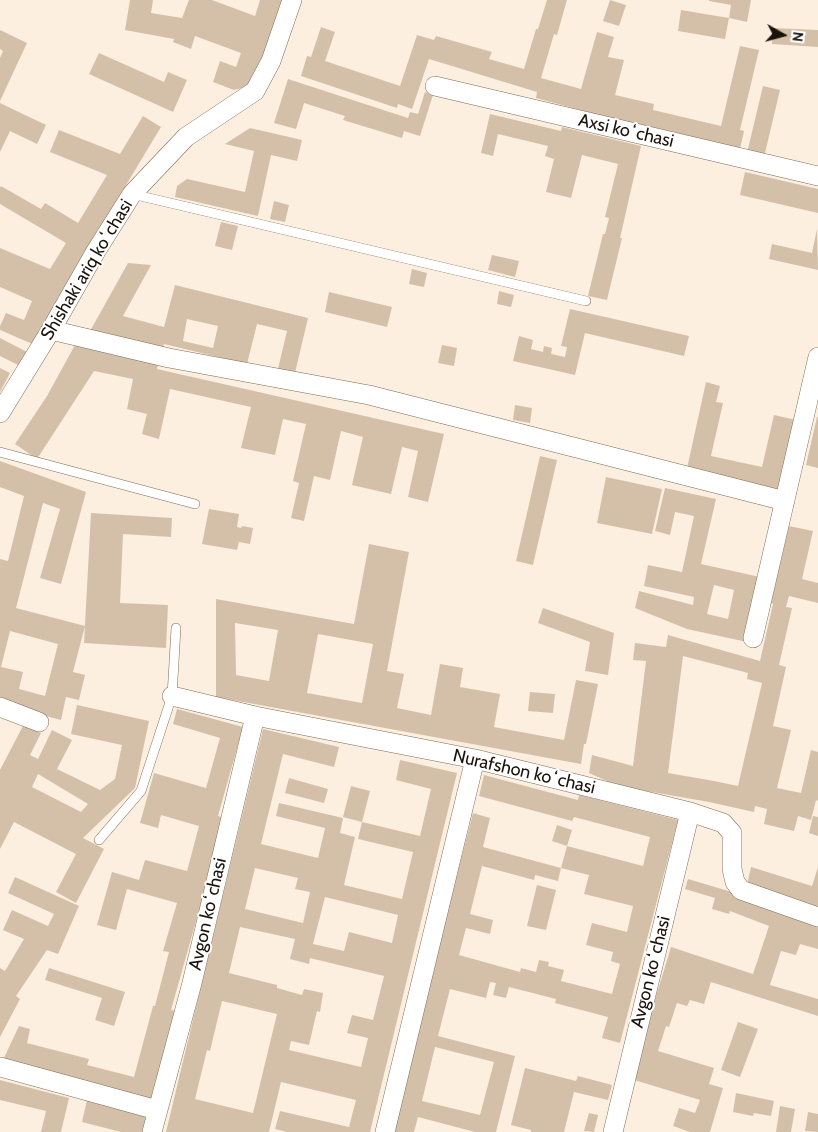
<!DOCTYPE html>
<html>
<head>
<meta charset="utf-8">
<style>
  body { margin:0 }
  #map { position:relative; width:818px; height:1132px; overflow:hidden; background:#fcefe0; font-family:Cabin,sans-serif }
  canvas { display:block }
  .north { position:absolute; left:758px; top:10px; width:50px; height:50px; -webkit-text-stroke:4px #fff; paint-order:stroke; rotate:97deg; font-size:14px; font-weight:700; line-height:20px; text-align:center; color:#1a130b }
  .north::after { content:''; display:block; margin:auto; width:18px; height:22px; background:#1a130b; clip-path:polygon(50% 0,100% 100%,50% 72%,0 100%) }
</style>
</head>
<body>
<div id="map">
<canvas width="818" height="1132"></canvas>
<div class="north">N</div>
</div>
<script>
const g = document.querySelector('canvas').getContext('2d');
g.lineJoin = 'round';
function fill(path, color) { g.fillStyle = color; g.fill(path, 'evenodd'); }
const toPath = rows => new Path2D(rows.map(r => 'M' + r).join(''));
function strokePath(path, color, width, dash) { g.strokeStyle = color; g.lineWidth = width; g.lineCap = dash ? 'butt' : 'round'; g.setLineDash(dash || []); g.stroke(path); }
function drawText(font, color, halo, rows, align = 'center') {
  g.font = font + ' Cabin,sans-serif'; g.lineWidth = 4; g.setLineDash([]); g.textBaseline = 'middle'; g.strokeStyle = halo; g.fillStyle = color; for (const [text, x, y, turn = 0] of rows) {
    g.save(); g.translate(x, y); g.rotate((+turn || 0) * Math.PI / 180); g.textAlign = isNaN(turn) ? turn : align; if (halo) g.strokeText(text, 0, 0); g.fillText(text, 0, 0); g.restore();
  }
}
const building = toPath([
  [130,0,153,0,151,13,182,18,189,0,212,0,255,16,260,0,285,0,254,85,234,90,213,82,220,61,236,67,241,53,195,36,191,49,173,42,174,39,125,30],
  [547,0,567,0,557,35,554,34,541,78,581,89,597,32,614,37,608,57,624,60,615,95,654,104,653,110,721,126,740,46,759,50,740,130,744,131,739,153,536,98,537,92,429,59,412,109,398,104,397,108,301,76,307,56,311,57,321,27,335,32,325,61,400,86,417,35,434,40,436,36,492,52,489,59,524,69,536,29,538,29],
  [610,0,626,5,619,26,603,21],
  [709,0,751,0,747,22,729,18,731,5,709,1],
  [681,10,729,18,725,39,678,31],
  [773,28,818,30,818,47,772,44],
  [0,30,27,43,0,101,0,58,3,51,0,49],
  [99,53,164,82,168,72,187,80,173,112,89,74],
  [288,79,408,118,410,112,418,114,425,92,433,95,420,136,404,131,402,138,343,120,345,116,304,103,296,129,274,123],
  [763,86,780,90,764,157,747,153],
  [0,103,46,125,37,144,10,131,0,152],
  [490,114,561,131,562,127,641,146,620,238,622,238,607,300,588,296,603,234,605,234,609,218,605,217,618,164,582,155,571,198,546,192,554,159,545,156,548,146,498,134,493,156,481,153],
  [143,116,161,127,58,298,37,346,0,330,0,326,6,313,24,320,32,301,0,287,0,248,50,269,66,243,0,204,0,188,1,186,41,209,45,203,78,223,107,175,50,152,59,130,120,154],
  [250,128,302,140,297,161,271,155,258,216,175,197,177,186,187,179,245,192,254,151,225,144],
  [745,172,818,189,818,213,740,195],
  [274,201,289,205,285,222,270,219],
  [221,222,238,226,232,250,215,246],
  [817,229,818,270,769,259,772,244,812,253],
  [492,255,519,261,515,277,488,270],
  [128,263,151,265,123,316,164,327,175,285,308,318,294,377,277,373,287,331,257,324,247,364,164,344,162,351,89,333],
  [187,319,218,326,213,348,183,341],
  [412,269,427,273,424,287,409,284],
  [499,291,514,295,511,307,497,304],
  [329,292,392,307,387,327,325,312],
  [570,309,689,336,684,356,585,333,575,375,513,361,519,336,533,340,531,349,543,352,544,346,552,348,551,354,565,357,567,347,561,346],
  [0,338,29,353,22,367,0,356],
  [75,345,158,364,157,369,444,434,428,502,408,497,418,451,402,447,391,494,352,485,363,437,341,431,330,480,314,476,304,521,291,518,299,483,293,481,306,424,283,419,275,455,241,448,251,407,170,389,159,439,142,434,147,414,127,409,133,379,94,371,37,459,15,444,47,396],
  [442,345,457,348,454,366,438,363],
  [0,368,10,373,0,392],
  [706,382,720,386,716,402,723,403,711,456,762,467,774,415,796,420,779,494,686,473],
  [515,405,532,408,530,423,513,420],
  [817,417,818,417,818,468,806,465],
  [540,456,557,460,533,565,516,561],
  [0,461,86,492,61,584,40,578,60,509,43,503,16,608,85,626,73,672,85,675,79,700,66,697,61,720,0,704,0,559,8,561,24,496,0,487],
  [10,631,58,644,45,696,19,689,23,672,1,667],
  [606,477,662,489,652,534,597,523],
  [665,488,716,499,701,564,760,577,747,642,687,629,635,608,639,591,693,605,694,597,644,586,648,565,682,572,694,516,675,512,670,535,655,531],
  [714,585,734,590,728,619,707,614],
  [209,509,239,514,237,527,241,528,242,526,253,528,250,544,239,542,237,550,202,544],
  [91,513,172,518,171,537,123,534,120,603,168,605,166,648,84,643],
  [789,526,813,531,802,579,818,583,818,603,789,596,786,607,792,608,779,665,786,667,773,726,791,730,777,788,801,793,811,750,818,752,818,801,816,800,811,820,798,816,794,831,764,824,767,809,755,806,754,812,709,802,618,786,589,773,592,755,633,766,646,661,633,660,635,643,666,647,668,635,760,661,773,604,771,603],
  [683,656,748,673,747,679,762,683,738,786,714,781,668,773],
  [369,544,409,552,387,671,404,674,397,708,431,715,440,664,463,668,460,687,500,694,494,727,564,740,576,680,598,684,586,744,584,744,581,764,216,697,216,599,354,624],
  [235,623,278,630,269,681,236,675],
  [318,634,373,644,362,703,307,693],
  [543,608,614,633,608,675,585,671,590,642,538,623],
  [530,692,555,694,553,713,528,711],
  [77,705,149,721,135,788,83,838,104,849,76,903,56,892,76,854,14,822,0,849,0,770,24,724,41,733,30,755,38,759,52,730,72,740,57,769,100,790,115,779,122,745,71,734],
  [38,774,88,804,81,812,32,787],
  [177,709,243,727,218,816,225,818,171,1010,176,1011,153,1101,2,1062,19,1026,30,1029,27,1043,89,1059,87,1065,134,1077,153,1006,155,1006,169,952,163,951,177,903,127,889,116,930,97,925,112,872,139,880,145,860,187,871,199,826,161,815,158,828,140,823,154,773,206,788,220,738,173,724],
  [263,729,339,747,334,767,283,754,261,844,318,858,325,828,276,816,279,803,343,818,340,833,355,837,344,885,402,899,413,852,358,839,362,822,420,836,431,789,396,780,400,760,457,773,370,1132,287,1132,275,1129,280,1111,349,1127,356,1100,281,1082,269,1132,166,1132],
  [255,868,298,878,295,889,310,892,303,923,245,909],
  [325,897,398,915,392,943,349,932,344,951,313,944],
  [240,927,295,939,290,959,309,964,310,958,384,976,373,1020,352,1015,347,1033,368,1038,361,1067,289,1050,291,1041,309,1045,317,1011,320,1012,323,993,304,989,302,995,277,988,277,985,229,973],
  [222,1001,277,1014,253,1113,195,1099,207,1050,210,1051],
  [484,775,578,800,579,795,678,820,620,1043,602,1038,608,1017,555,1003,556,999,509,987,506,998,493,995,496,983,490,982,486,998,450,989,438,1036,515,1056,496,1132,475,1132,418,1117,414,1132,391,1132,473,813,490,818,483,847,561,868,558,881,535,875,534,880,482,866,470,914,493,920,490,934,466,928,459,955,520,972,521,968,536,972,539,960,549,962,548,966,564,970,561,981,612,994,620,964,611,961,613,952,586,945,592,923,627,932,633,906,584,894,589,875,561,868,567,846,552,841,557,825,572,830,567,846,643,866,650,837,574,817,572,821,479,796],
  [435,1047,494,1062,480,1115,422,1101],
  [289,778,328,789,324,803,285,793],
  [351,786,370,791,362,822,343,817],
  [813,816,818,817,818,836,809,833],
  [751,867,812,886,818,867,818,911,747,885],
  [15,877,79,906,58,954,47,950,16,996,20,999,0,1037,0,968,5,971,24,939,3,930,12,910,48,926,54,914,8,893],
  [688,879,735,893,792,914,792,918,818,927,818,949,800,944,796,955,781,951,770,985,818,999,818,1016,711,982,704,1004,690,1000,687,1006,677,1003,669,1027,666,1026,658,1051,714,1068,709,1084,723,1088,710,1132,690,1132,673,1126,679,1108,695,1113,700,1100,631,1079,671,947,753,974,769,926,730,911,729,914,712,909,715,898,685,889],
  [537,885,556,890,546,930,527,926],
  [49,968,125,992,114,1026,95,1020,102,998,45,980],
  [738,1022,758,1029,740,1077,721,1070],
  [525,1068,576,1081,578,1076,612,1085,608,1100,574,1092,564,1132,531,1132,531,1130,511,1125],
  [0,1080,69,1098,61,1132,41,1132,46,1111,0,1100],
  [736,1093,774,1101,771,1116,754,1113,753,1116,733,1112],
  [87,1100,147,1114,143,1132,121,1132,82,1122],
  [780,1106,795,1109,791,1132,776,1132],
  [808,1112,818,1114,818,1132,805,1131],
  [589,1113,598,1115,594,1132,584,1131]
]);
const service = toPath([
  [132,194,586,301],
  [0,452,195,504],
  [99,840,141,791,172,696,176,628]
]);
const minor = toPath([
  [435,86,818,176],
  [51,330,169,358,369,395,785,501],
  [0,413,51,330,96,251,132,194,186,137,255,91,271,61,292,0],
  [753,638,818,357],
  [172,696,255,716,475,759,690,812,723,823,732,833,732,869,735,882,741,890,818,917],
  [0,707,39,722],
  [0,1067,157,1110],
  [152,1132,192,983,255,716],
  [385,1132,475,759],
  [613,1132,690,812]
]);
const streetNames = [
  ["Axsi koʻchasi",626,131,13],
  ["Shishaki ariq koʻchasi",87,270,-59],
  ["Nurafshon koʻchasi",524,772,13],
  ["Avgon koʻchasi",208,914,-77],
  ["Avgon koʻchasi",651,972,-76]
];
fill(building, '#d4c0a9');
strokePath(service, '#7e6c56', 10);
strokePath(minor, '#7e6c56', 20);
strokePath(service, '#fff', 9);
strokePath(minor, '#fff', 19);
drawText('18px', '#1a130b', '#fff', streetNames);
</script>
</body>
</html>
